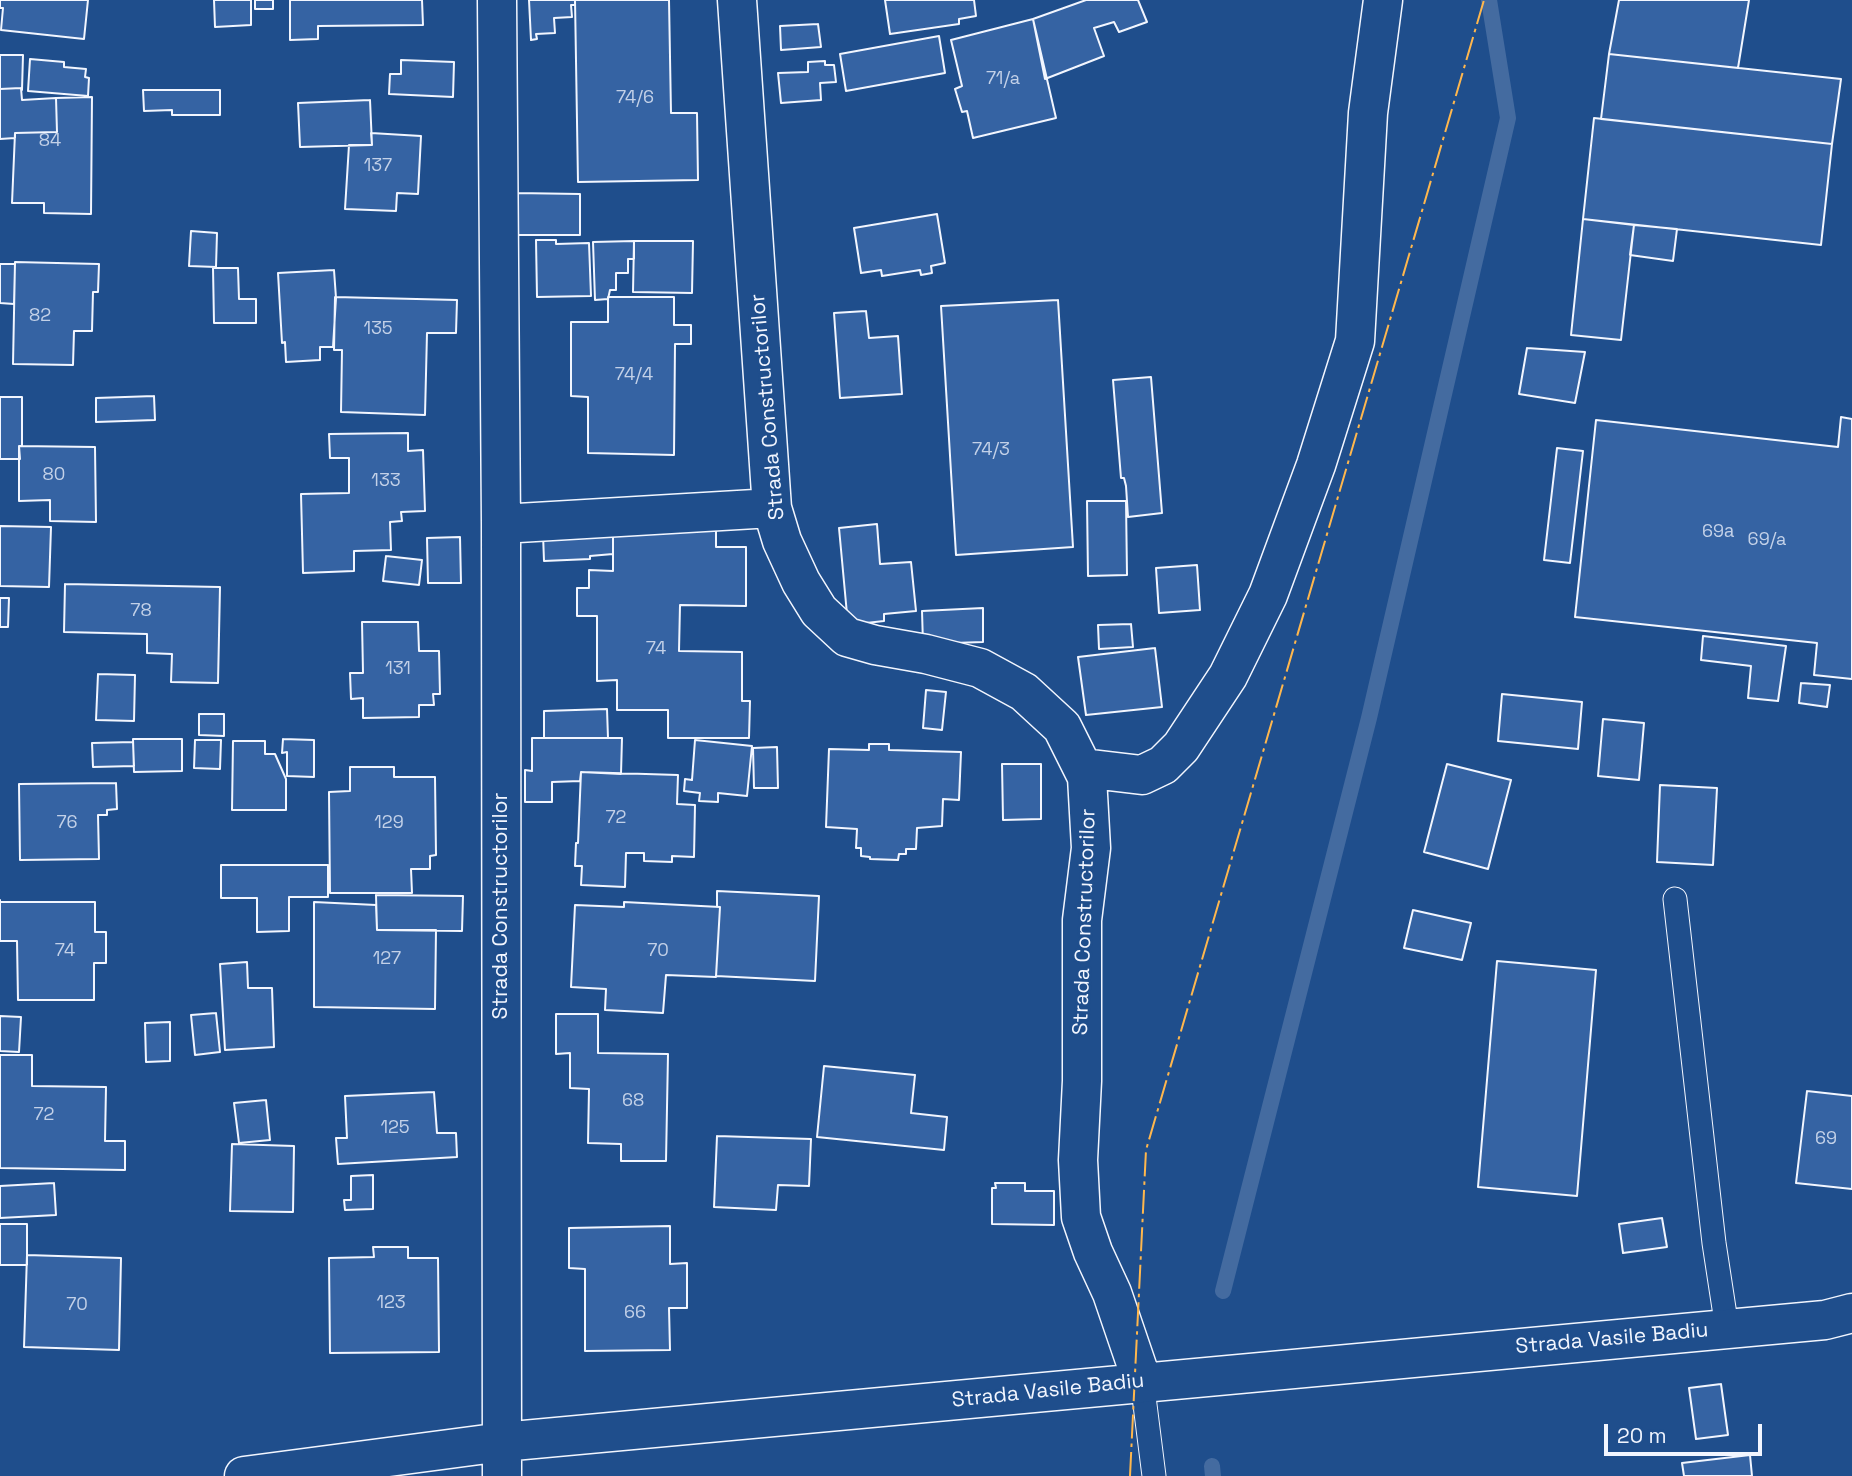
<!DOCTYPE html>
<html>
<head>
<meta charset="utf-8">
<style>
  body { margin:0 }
  #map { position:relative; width:1852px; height:1476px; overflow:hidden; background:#1f4e8c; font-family:"Space Grotesk",sans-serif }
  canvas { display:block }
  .scale { position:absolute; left:1604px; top:1424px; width:158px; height:32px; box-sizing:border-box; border:4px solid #f2f6ff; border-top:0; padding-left:9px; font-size:21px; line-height:24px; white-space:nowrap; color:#f2f6ff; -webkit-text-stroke:5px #1f4e8c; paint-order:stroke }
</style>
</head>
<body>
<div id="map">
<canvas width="1852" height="1476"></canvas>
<div class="scale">20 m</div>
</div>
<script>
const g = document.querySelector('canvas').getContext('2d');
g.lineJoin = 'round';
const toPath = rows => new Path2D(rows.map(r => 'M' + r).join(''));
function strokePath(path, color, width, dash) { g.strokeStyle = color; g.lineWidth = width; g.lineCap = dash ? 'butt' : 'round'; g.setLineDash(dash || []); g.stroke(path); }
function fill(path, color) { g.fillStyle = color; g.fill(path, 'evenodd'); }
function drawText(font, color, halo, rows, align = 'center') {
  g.font = font + ' "Space Grotesk",sans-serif'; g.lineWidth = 5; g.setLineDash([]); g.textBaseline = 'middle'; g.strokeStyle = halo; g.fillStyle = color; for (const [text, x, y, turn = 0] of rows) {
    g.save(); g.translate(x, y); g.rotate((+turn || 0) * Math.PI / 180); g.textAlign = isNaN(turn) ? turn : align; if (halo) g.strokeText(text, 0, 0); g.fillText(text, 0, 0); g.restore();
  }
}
const stream = toPath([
  [1223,1291,1369,718,1508,118,1489,0],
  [1212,1466,1213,1476]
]);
const building = toPath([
  [0,0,88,0,84,39,1,30,3,8,0,8,0,0],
  [214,0,251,0,251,25,215,27,214,0],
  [255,0,273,0,273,9,255,9,255,0],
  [290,0,422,0,423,25,318,26,318,39,290,40,290,0],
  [529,0,575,0,575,5,571,5,572,17,554,18,555,33,536,34,537,39,531,40,529,0],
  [575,0,669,0,671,113,697,113,698,180,578,182,575,0],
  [885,0,974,0,976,16,959,19,959,24,890,34,885,0],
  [1086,0,1138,0,1147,22,1119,32,1114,22,1094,28,1104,56,1045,79,1033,19,1086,0],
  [1619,0,1749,0,1738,68,1609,54,1619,0],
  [1033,19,1056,118,973,138,967,111,962,112,955,89,962,86,951,40,1033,19],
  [818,24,821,47,781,50,780,26,818,24],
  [939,36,945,73,846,91,840,54,939,36],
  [1609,54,1841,79,1832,144,1601,119,1609,54],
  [0,55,23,55,22,90,21,88,0,89,0,55],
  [30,59,64,62,64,67,86,69,85,77,89,78,88,96,28,91,30,59],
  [401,60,454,62,453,97,389,94,390,74,401,74,401,60],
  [825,61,825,65,834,65,836,82,820,83,821,100,781,103,778,73,808,72,808,62,825,61],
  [21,88,22,100,56,98,57,132,15,133,15,138,0,139,0,89,21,88],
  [143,90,220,90,220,115,172,115,172,110,144,111,143,90],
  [92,97,91,214,44,213,44,203,12,203,15,133,57,132,56,98,92,97],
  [370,100,372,145,300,147,298,103,370,100],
  [1594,118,1832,144,1821,245,1583,219,1594,118],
  [371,133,421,136,418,194,397,193,396,211,345,209,349,145,372,145,371,133],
  [516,193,580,194,580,235,517,235,516,193],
  [937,214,945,263,931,266,932,273,921,275,920,270,882,276,881,270,861,273,854,228,937,214],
  [1583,219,1634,225,1621,340,1571,335,1583,219],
  [1634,225,1677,229,1673,261,1630,255,1634,225],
  [191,231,217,233,216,267,189,266,191,231],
  [536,240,556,240,556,244,589,243,591,296,537,297,536,240],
  [634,241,634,259,628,259,628,273,616,273,616,290,610,290,608,299,595,300,593,242,634,241],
  [634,241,693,241,692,293,633,292,634,241],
  [15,262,99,264,98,292,93,292,92,331,74,331,73,365,13,364,15,262],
  [0,264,15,264,14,304,0,303,0,264],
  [213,268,238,268,239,299,256,299,256,323,214,323,213,268],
  [334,270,336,298,333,347,320,347,320,360,286,362,285,342,282,343,278,273,334,270],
  [335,297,457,300,456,333,427,333,425,415,341,412,342,350,334,350,335,297],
  [608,297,674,297,674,325,691,325,691,344,675,344,674,455,588,453,588,397,571,396,571,322,608,322,608,297],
  [1058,300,1073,547,956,555,941,306,1058,300],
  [866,311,869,338,898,336,902,394,840,398,834,313,866,311],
  [1527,348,1585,352,1575,403,1519,394,1527,348],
  [1151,377,1162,513,1128,517,1126,486,1124,478,1121,478,1113,380,1151,377],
  [154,396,155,420,96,422,96,398,154,396],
  [0,397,22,397,22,446,19,446,20,459,0,459,0,397],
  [1841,417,1852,419,1852,679,1814,675,1817,643,1575,617,1596,420,1838,447,1841,417],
  [408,433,408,451,423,450,425,511,401,512,402,521,390,522,391,550,354,551,354,571,303,573,301,494,349,493,349,458,330,458,329,434,408,433],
  [19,446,95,447,96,522,50,521,50,500,19,501,19,446],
  [1557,448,1583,451,1570,563,1544,560,1557,448],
  [1087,501,1126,501,1127,575,1088,576,1087,501],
  [877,524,880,564,911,562,916,611,884,614,884,621,848,625,839,528,877,524],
  [0,526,51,527,49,587,0,586,0,526],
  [716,530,716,547,746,547,746,606,680,605,679,651,742,652,742,701,750,701,749,738,668,738,668,710,617,710,617,680,597,681,597,616,577,616,577,588,589,588,589,570,613,571,613,531,716,530],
  [613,531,613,554,590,556,590,559,544,561,543,534,613,531],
  [460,537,461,583,428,583,427,538,460,537],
  [386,556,422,560,419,585,383,581,386,556],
  [1197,565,1200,610,1159,613,1156,568,1197,565],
  [65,584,220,587,218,683,171,682,172,654,147,653,147,634,64,632,65,584],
  [0,598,9,598,8,627,0,627,0,598],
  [983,608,983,642,923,644,922,611,983,608],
  [362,622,418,622,419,651,439,651,440,694,433,694,434,705,419,705,419,717,363,718,363,698,351,699,350,673,363,673,362,622],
  [1131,624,1133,647,1099,649,1098,625,1131,624],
  [1703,636,1786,646,1778,701,1748,698,1751,666,1701,660,1703,636],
  [1155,648,1162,707,1086,715,1078,657,1155,648],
  [98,674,135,675,134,721,96,720,98,674],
  [1801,683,1830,685,1827,707,1799,703,1801,683],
  [926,690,946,692,942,730,923,728,926,690],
  [1502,694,1582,702,1578,749,1498,741,1502,694],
  [607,709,608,738,544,738,544,711,607,709],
  [199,714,224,714,224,736,199,735,199,714],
  [1603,719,1644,723,1639,780,1598,776,1603,719],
  [532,738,622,738,621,774,581,772,580,781,552,782,552,802,525,802,525,770,532,771,532,738],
  [133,739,182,739,182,771,134,772,133,739],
  [283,739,314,740,314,777,287,776,287,752,282,753,283,739],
  [195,740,221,740,220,769,194,768,195,740],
  [695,740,752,746,747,796,718,793,718,802,699,801,700,793,684,791,685,779,692,780,695,740],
  [233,741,265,741,265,754,275,754,286,779,286,810,232,810,233,741],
  [133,742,134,766,93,767,92,743,133,742],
  [869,744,889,744,889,750,961,752,959,800,943,799,942,826,917,828,916,849,906,849,906,854,899,854,898,860,870,859,870,857,861,856,861,848,856,848,857,829,826,827,829,749,869,750,869,744],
  [777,747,778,788,754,788,753,748,777,747],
  [1002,764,1041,764,1041,819,1003,820,1002,764],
  [1447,764,1511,780,1488,869,1424,852,1447,764],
  [350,767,394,767,394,777,435,777,436,855,430,856,430,869,411,869,412,893,330,893,329,792,350,791,350,767],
  [581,772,678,775,677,804,695,805,694,857,672,856,672,862,644,861,644,853,626,853,625,887,581,885,582,866,575,866,576,843,578,843,581,772],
  [116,783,117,809,107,810,107,815,98,815,99,859,20,860,19,784,116,783],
  [1660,785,1717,788,1713,865,1657,862,1660,785],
  [221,865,328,865,328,897,289,897,289,931,257,932,257,898,221,898,221,865],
  [717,891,819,896,815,981,716,976,720,907,717,907,717,891],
  [376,895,463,896,462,931,377,930,376,895],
  [0,900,0,902,95,902,95,932,106,932,106,963,94,963,94,1000,18,1000,17,941,0,941,0,900],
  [314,902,376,905,377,930,436,930,435,1009,314,1007,314,902],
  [624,902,720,907,716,977,666,975,663,1013,605,1010,606,989,571,987,575,905,624,907,624,902],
  [1413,910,1471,923,1462,960,1404,948,1413,910],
  [1497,961,1596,970,1577,1196,1478,1187,1497,961],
  [247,962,248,988,272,988,274,1047,225,1050,220,964,247,962],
  [216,1013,220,1052,195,1055,191,1015,216,1013],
  [556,1014,598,1014,598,1053,668,1054,666,1161,621,1161,621,1144,588,1143,589,1089,570,1088,570,1053,556,1054,556,1014],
  [0,1016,21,1017,19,1052,0,1051,0,1016],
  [170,1022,170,1061,146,1062,145,1023,170,1022],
  [0,1055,32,1055,32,1086,106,1087,105,1141,125,1141,125,1170,0,1168,0,1055],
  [824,1066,915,1075,911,1113,947,1117,944,1150,817,1137,824,1066],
  [1807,1091,1852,1096,1852,1189,1796,1183,1807,1091],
  [434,1092,437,1133,456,1133,457,1157,338,1164,336,1138,347,1138,345,1096,434,1092],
  [266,1100,270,1140,239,1143,234,1103,266,1100],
  [717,1136,811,1139,809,1186,778,1185,776,1210,714,1207,717,1136],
  [232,1144,294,1146,293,1212,230,1211,232,1144],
  [373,1175,373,1209,345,1210,344,1200,351,1200,351,1176,373,1175],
  [54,1183,56,1215,0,1218,0,1186,54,1183],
  [995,1183,1025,1183,1025,1191,1054,1191,1054,1225,992,1224,992,1188,996,1188,995,1183],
  [1662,1218,1667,1247,1623,1253,1619,1224,1662,1218],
  [0,1224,27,1224,27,1265,0,1265,0,1224],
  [670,1226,670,1264,687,1263,687,1308,669,1308,670,1350,585,1351,585,1269,569,1268,569,1228,670,1226],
  [373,1247,408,1247,408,1258,438,1258,439,1352,330,1353,329,1258,374,1257,373,1247],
  [27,1255,121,1258,119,1350,24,1347,27,1255],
  [1721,1384,1728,1435,1696,1439,1689,1388,1721,1384],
  [1750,1455,1752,1476,1684,1476,1682,1463,1750,1455]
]);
const lane = toPath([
  [1675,899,1714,1243,1727,1328],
  [1142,1381,1154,1476]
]);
const street = toPath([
  [497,0,501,524,502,1476],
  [737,0,772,508,782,541,801,582,819,611,847,637,875,645,926,654,980,668,1024,692,1062,727,1087,777,1091,848,1082,920,1082,1081,1078,1160,1081,1217,1093,1252,1112,1293,1142,1381],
  [501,524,772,508],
  [1083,768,1142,775,1163,765,1181,747,1228,676,1268,595,1316,465,1355,341,1368,113,1383,0],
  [244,1476,502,1442,1825,1320,1852,1313]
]);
const power = toPath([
  [1130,1476,1146,1150,1484,0]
]);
const numberNames = [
  ["71/a",1003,79],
  ["74/6",635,98],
  ["84",50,141],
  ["137",378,166],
  ["82",40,316],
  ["135",378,329],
  ["74/4",634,375],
  ["74/3",991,450],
  ["80",54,475],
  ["133",386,481],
  ["69а",1718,532],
  ["69/a",1767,540],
  ["78",141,611],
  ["74",656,649],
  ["131",398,669],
  ["72",616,818],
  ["76",67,823],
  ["129",389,823],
  ["74",65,951],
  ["70",658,951],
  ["127",387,959],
  ["68",633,1101],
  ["72",44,1115],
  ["125",395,1128],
  ["69",1826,1139],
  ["123",391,1303],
  ["70",77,1305],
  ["66",635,1313]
];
const streetNames = [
  ["Strada Constructorilor",768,407,-95],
  ["Strada Constructorilor",501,906,-90],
  ["Strada Constructorilor",1085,922,-88],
  ["Strada Vasile Badiu",1612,1339,-5],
  ["Strada Vasile Badiu",1048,1391,-6]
];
strokePath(stream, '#446ba0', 16);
fill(building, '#3563a3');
strokePath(building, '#f2f6ff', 2);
strokePath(lane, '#f2f6ff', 25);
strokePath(street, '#f2f6ff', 41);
strokePath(lane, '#1f4e8c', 23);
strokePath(street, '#1f4e8c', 38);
strokePath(power, '#ffb74d', 2, [24, 5, 3.5, 5]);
drawText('18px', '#c3d1e8', null, numberNames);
drawText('21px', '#f2f6ff', '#1f4e8c', streetNames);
</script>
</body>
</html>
